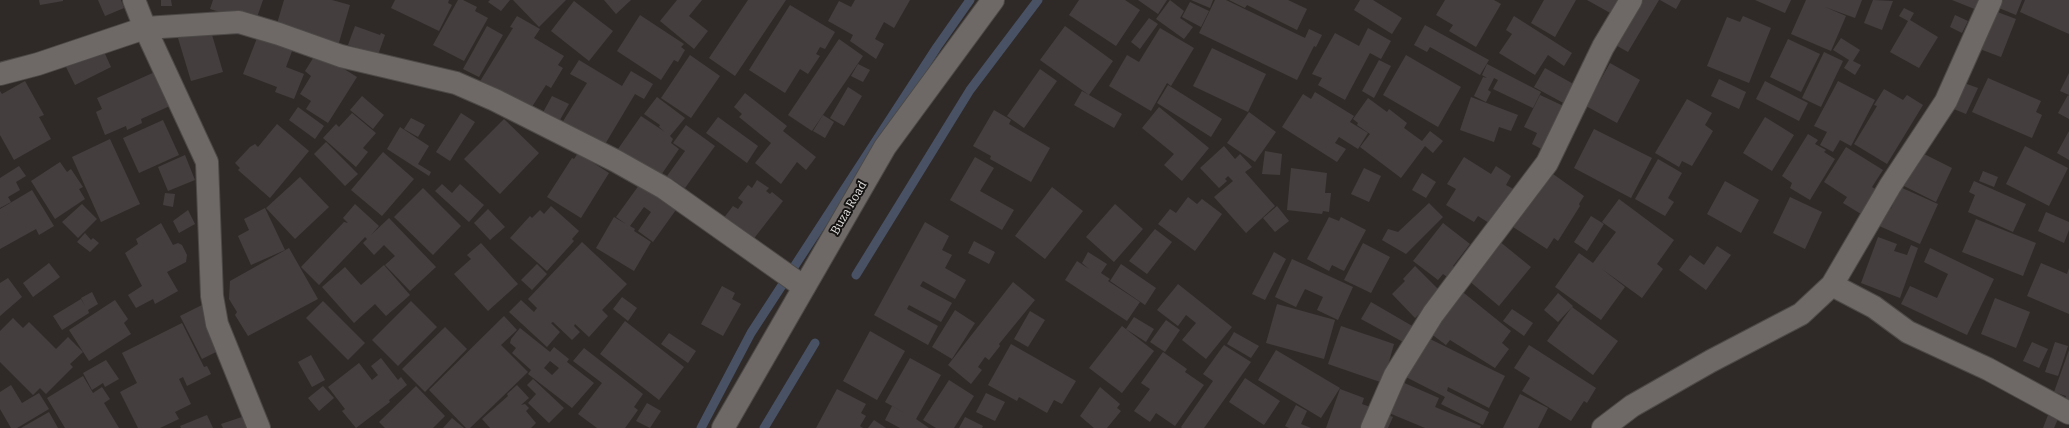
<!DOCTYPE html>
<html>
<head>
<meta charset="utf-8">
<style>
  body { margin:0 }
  canvas { display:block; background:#2f2a28 }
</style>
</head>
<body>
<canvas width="2069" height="428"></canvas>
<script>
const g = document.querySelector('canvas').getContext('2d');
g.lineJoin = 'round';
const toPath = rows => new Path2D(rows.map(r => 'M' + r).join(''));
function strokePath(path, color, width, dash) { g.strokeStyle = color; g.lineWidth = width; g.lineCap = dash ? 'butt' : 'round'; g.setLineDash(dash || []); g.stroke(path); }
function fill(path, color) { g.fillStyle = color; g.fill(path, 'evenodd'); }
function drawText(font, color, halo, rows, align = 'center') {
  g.font = font + ' "IBM Plex Serif",serif'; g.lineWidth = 4; g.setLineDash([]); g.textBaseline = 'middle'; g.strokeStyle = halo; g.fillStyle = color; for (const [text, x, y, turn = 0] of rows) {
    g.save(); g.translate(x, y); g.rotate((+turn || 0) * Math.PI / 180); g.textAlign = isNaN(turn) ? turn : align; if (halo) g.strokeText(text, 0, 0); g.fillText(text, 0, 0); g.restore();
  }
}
const stream = toPath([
  [856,275,970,90,1038,0],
  [701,428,751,333,937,47,970,0],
  [764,428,815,343]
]);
const building = toPath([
  [39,0,63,0,63,1,40,5],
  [98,0,121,0,124,8,105,16],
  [161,0,171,0,172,6,161,6],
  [213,0,263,0,255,23,210,9],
  [284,0,332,0,350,5,338,46,276,27],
  [395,0,449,0,448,3,452,5,439,31,391,8],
  [458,0,463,0,477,7,475,11,488,18,464,61,433,45],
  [490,0,510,0,501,11,488,2],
  [513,0,566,0,539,27],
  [604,0,631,0,616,14],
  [677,0,702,0,689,16,708,31,694,49,660,21],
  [748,0,786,0,735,76,709,58],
  [855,0,910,0,894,28,884,22,875,39,884,44,876,59,850,41,853,35,828,21,839,1,851,7],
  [1079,0,1125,0,1140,10,1116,46,1069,15],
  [1138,0,1167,0,1158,14],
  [1170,0,1184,11,1180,18,1193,27,1184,39,1156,19],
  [1191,0,1213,0,1210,8],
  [1215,0,1226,0,1305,38,1309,29,1322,35,1316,47,1314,46,1297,80,1199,33],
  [1229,0,1288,0,1307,9,1297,30,1247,5,1245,8],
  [1360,0,1373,0,1402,18,1392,34,1354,10],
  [1445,0,1494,0,1501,4,1476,47,1449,31,1453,25,1436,15],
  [1544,0,1576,0,1555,37,1531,23],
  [1587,0,1619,0,1612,14],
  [1637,0,1659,0,1628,52,1612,43],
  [1660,0,1681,0,1676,9],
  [1755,0,1791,0,1785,13],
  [1806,0,1862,0,1855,18,1825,7,1846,16,1831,51,1791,34],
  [1873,0,1893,1,1882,30,1864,23],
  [1952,0,1981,0,1977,10],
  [1997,0,2022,0,2016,15,1994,6],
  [2025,0,2069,0,2069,34,2020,12],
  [574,1,613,31,589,61,551,31],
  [1190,2,1209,11,1201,27,1182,17],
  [790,5,835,32,825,49,820,47,816,54,820,56,808,74,800,69,785,93,749,70],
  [1904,8,1914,13,1910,20,1938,37,1919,68,1890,52,1908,21,1899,16],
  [1992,10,2016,19,2001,57,1977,48],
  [640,15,684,44,681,47,685,50,678,62,674,60,661,80,617,51],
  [1955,15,1968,21,1962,33,1950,27],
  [517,16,540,29,534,38,564,56,558,65,563,68,551,88,546,85,528,113,479,83,513,28,510,27],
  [1514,16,1572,53,1564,66,1548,55,1535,75,1499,53,1512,34,1506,30],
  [1743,16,1771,28,1749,83,1707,66,1727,17,1740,22],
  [1149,18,1158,24,1140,49,1131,42],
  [1425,25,1489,60,1480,75,1430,47,1427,52,1414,45],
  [355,26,380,35,381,33,385,35,378,55,348,45],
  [487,26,503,35,479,77,463,69],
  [1065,26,1113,61,1089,95,1040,60],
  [210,28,223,72,191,81,178,38],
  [1160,28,1194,48,1171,86,1167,83,1151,111,1109,86,1127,55,1139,62],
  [1368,28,1391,41,1381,59,1370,53,1345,100,1318,85,1322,78,1312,74,1335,33,1359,46],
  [259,33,294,46,286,67,304,74,294,99,275,92,277,87,243,74],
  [1841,38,1860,50,1853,61,1861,65,1855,75,1844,68,1849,60,1833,50],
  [839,39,863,56,812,131,788,115],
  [1788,39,1820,54,1801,92,1770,77],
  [101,45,111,67,75,85,64,63],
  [1212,48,1266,74,1248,112,1193,86],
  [317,52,357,77,328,123,306,109,311,101,300,94,311,76,305,71],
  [1824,52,1843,61,1821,107,1802,98],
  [690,55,720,76,691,118,661,98],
  [1406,55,1461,87,1438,127,1383,95],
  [579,60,622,86,631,71,653,84,644,99,635,94,601,151,560,126,587,83,570,74],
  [1379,60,1391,66,1374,98,1362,91],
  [1610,63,1640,80,1617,123,1586,106],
  [858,64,870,70,863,82,851,76],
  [1487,64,1541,92,1533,108,1493,89,1498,80,1494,78,1488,90,1491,92,1486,102,1474,96,1483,77,1487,78,1482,75],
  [1545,68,1577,86,1567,105,1534,87],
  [1040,69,1057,81,1024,128,1007,116],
  [157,71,172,105,141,119,142,123,127,130,126,126,105,135,96,112,102,109,97,98],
  [2069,73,2069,95,2060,91],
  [1988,78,2041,101,2036,112,2042,115,2032,138,1972,112],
  [1719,79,1746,92,1739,109,1711,96],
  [25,81,44,115,39,117,51,139,14,160,0,135,0,91,2,94],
  [1765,81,1808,103,1799,121,1756,99],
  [1838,81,1875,100,1851,146,1840,140,1833,152,1820,145,1827,132,1814,126],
  [1964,83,1978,88,1966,114,1949,107],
  [1168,85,1222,119,1211,137,1157,103],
  [848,87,862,96,844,126,830,118],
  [1884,89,1903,100,1907,95,1923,105,1887,164,1854,144,1877,106,1874,105],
  [1082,91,1122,114,1114,128,1074,105],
  [1315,92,1354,116,1350,122,1368,133,1358,149,1339,137,1335,143,1346,149,1337,162,1282,127,1303,94,1311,99],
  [745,93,787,126,783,131,816,157,806,170,797,162,781,184,755,163,771,143,739,117,742,114,734,107],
  [1540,95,1570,109,1549,153,1532,144,1537,133,1524,127],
  [2068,95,2069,96,2069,119,2058,113],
  [362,96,384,115,373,129,350,110],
  [552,96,569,104,557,125,541,116],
  [657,97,685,118,670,136,673,139,671,143,679,149,659,178,618,149,641,116,665,132,659,127,660,125,644,114],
  [1471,97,1518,115,1511,131,1499,127,1494,142,1460,130],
  [1368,98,1387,112,1389,109,1407,123,1404,128,1422,141,1430,131,1443,141,1433,153,1425,146,1401,178,1360,147,1370,134,1357,125,1358,123,1353,119],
  [1687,99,1712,113,1705,125,1713,131,1692,166,1682,161,1679,167,1655,153],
  [298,107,324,126,315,139,289,120],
  [1159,107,1209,148,1182,181,1164,165,1174,154,1142,128],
  [994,110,1011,120,1009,124,1050,148,1031,182,990,159,991,156,973,146],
  [1249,112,1276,132,1255,162,1227,143],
  [352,113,376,133,363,148,368,152,356,167,323,138,336,124,339,127],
  [461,113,475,122,450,161,436,152],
  [823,115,834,122,825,138,813,131],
  [718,117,758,146,747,163,706,133],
  [1765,117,1794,135,1772,171,1743,153],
  [411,118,425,125,418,137,404,129],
  [504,119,539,153,500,194,464,159],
  [163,120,179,155,139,173,123,138],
  [277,124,309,151,270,198,238,170,240,168,235,163,250,147,255,144,258,147],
  [686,125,715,146,685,188,667,176,685,151,673,143],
  [400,127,429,146,418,164,431,172,429,176,387,149],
  [1594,129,1652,158,1631,198,1574,168],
  [2069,131,2069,160,2057,153],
  [1808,134,1818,140,1815,144,1826,150,1824,152,1835,159,1810,200,1790,188,1792,183,1782,176],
  [110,139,140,204,101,222,72,157],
  [326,142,358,174,345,186,314,154],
  [1224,146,1235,159,1240,154,1252,167,1245,172,1275,206,1246,233,1214,197,1233,181,1228,176,1225,179,1227,181,1219,188,1200,168],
  [2025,146,2068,168,2049,206,2006,184],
  [1846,147,1883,170,1872,187,1877,190,1861,214,1843,203,1847,197,1824,182],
  [1265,151,1282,154,1280,175,1262,174],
  [1918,151,1952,168,1936,202,1902,185],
  [383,152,414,179,382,216,351,190],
  [578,153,609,173,581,218,547,197,572,158,574,159],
  [185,155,195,180,168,191,158,167],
  [975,157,994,168,980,191,1014,210,1002,230,950,200],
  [1464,157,1491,174,1496,166,1511,176,1506,185,1517,191,1489,223,1478,216,1474,222,1446,205,1456,189,1447,184],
  [1658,159,1682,173,1668,198,1674,202,1665,216,1635,199],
  [60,162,67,172,71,169,83,187,79,189,85,199,55,219,31,181],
  [19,166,26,176,16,182,20,190,8,197,11,202,0,208,0,178],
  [1291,168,1327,173,1325,193,1331,193,1329,212,1323,211,1322,214,1287,210],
  [1364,168,1381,176,1369,202,1351,194],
  [1983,171,1998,177,1994,187,1979,181],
  [1422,173,1436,182,1426,198,1412,190],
  [1553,174,1584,196,1579,204,1580,206,1558,241,1554,238,1547,249,1510,225,1535,187,1540,190],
  [300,177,329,207,295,239,266,208],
  [757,180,769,188,766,191,770,194,772,192,783,201,752,241,723,219,733,206,738,209,743,202,738,198,748,185,752,188],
  [642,181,678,207,653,242,638,231,651,212,644,207,630,226,635,229,634,231,651,242,634,271,596,248,614,217,626,224,616,217],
  [1725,181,1759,200,1741,233,1707,214],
  [1974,181,2026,204,2013,232,1968,212,1975,195,1969,192],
  [442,184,452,193,460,184,484,205,469,222,435,191],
  [1052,187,1083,211,1045,259,1015,236],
  [1900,187,1938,204,1920,244,1877,225,1885,207,1891,209],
  [423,188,461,226,433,255,394,217],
  [32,190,54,226,39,235,36,229,0,249,0,209],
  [165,193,175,194,173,207,163,205],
  [1188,197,1197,204,1202,199,1222,214,1195,251,1158,224,1170,209,1176,213],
  [1790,197,1822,212,1805,249,1773,233],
  [1619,199,1674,240,1657,264,1663,269,1642,298,1602,269,1625,287,1601,320,1555,287,1579,253,1593,263,1616,232,1602,222],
  [1429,203,1443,217,1406,254,1382,240,1388,229,1398,232],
  [82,204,97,219,78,238,62,222],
  [355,204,379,226,371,235,389,218,436,267,410,291,385,265,395,256,384,245,374,255,363,243,367,239,365,237,319,285,301,267,344,222,348,223,343,218],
  [1115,204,1143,229,1114,262,1086,237],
  [551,206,579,231,572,239,574,241,547,271,510,238,530,216,532,218,540,210,544,214],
  [1277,206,1289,221,1275,232,1263,218],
  [265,208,285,250,251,265,238,236,249,230,244,219],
  [488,209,505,227,490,240,474,223],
  [188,210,195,224,179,233,173,221],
  [2046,212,2069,222,2069,230,2064,243,2038,231],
  [1591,216,1604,224,1587,251,1574,242],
  [1329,217,1339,221,1341,217,1366,230,1344,271,1332,265,1329,271,1307,259],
  [1976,219,2036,243,2023,276,1962,252],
  [925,222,949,236,942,250,952,255,945,268,966,280,955,299,923,281,920,286,952,303,941,322,909,305,907,309,938,326,928,345,874,315],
  [161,223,173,245,178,243,182,245,187,255,186,262,167,272,178,291,155,304,153,299,136,308,128,295,142,286,125,253,138,244,136,239],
  [1443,223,1470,244,1453,266,1457,269,1450,279,1443,274,1438,280,1413,261],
  [1155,229,1172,242,1147,274,1129,261],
  [85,233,91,240,93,238,99,243,90,252,77,242],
  [1878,237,1897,244,1894,251,1907,255,1911,245,1918,248,1900,298,1861,283],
  [974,241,995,252,989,264,968,253],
  [1499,241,1531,267,1499,306,1468,280],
  [582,242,627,284,602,310,608,316,589,337,575,324,574,326,580,332,572,340,553,322,551,323,560,332,547,347,509,312,521,300,534,312,537,308,528,299],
  [481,243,518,284,488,311,454,274,471,259,467,255],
  [1363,243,1390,257,1371,293,1344,280],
  [1717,246,1731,255,1706,290,1679,270,1690,255,1704,265],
  [289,248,318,299,248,336,235,315,237,312,229,299,230,281],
  [1930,248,1994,279,1967,335,1901,304,1910,286,1937,298,1948,274,1924,262],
  [1088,252,1107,264,1101,273,1110,279,1108,281,1140,302,1127,321,1065,280,1077,261,1089,269,1082,263],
  [1274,252,1286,259,1265,300,1252,294],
  [1292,259,1353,287,1338,320,1317,310,1323,297,1305,289,1296,307,1275,297],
  [49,263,60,277,33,297,23,283],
  [2041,263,2067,274,2069,268,2069,314,2027,296],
  [537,264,547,274,532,290,521,280],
  [1121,264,1156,288,1145,305,1110,281],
  [384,265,410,295,386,316,375,304,354,323,322,287,345,267,361,285],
  [1415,266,1442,293,1415,318,1392,294,1405,281,1403,279],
  [8,278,22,297,0,316,0,283],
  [1013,282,1035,300,999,344,1000,346,989,360,985,357,978,367,982,370,971,384,948,365],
  [1178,284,1232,327,1206,359,1182,340,1196,323,1186,315,1178,326,1157,310],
  [722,286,735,293,732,299,741,304,723,336,701,324],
  [1459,289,1511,331,1502,343,1509,349,1495,368,1450,340,1446,345,1426,330],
  [92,292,98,304,88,310,89,313,62,330,53,316,81,299,85,306,81,298],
  [1558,293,1573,306,1558,322,1544,310],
  [622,297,637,308,628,321,613,309],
  [1995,298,2030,312,2016,348,1981,334],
  [115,300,128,319,124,323,131,334,89,361,69,330],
  [323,301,365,343,348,360,306,318],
  [411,301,437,327,398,366,372,340],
  [1371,302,1414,327,1405,343,1361,319],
  [1277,304,1335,320,1324,359,1266,343],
  [202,305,224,348,202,359,180,316],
  [1572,307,1618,341,1593,375,1547,341],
  [1512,309,1533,323,1524,336,1503,321],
  [955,310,975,323,952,359,932,347],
  [1030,311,1045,320,1028,347,1014,339],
  [504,316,517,330,501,345,528,372,470,428,466,428,429,390],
  [1134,317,1154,329,1146,342,1126,329],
  [13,318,23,328,29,322,56,349,68,337,83,352,70,364,73,367,46,394,40,388,33,395,0,362,0,331],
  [1166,320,1180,330,1165,352,1150,342],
  [625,321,684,367,659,400,600,354],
  [182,323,204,367,207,366,211,374,187,386,183,377,179,379,191,404,175,412,179,419,160,428,138,428,120,392,137,383,122,353],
  [1122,326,1154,351,1122,393,1089,368],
  [1341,326,1394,344,1383,383,1328,364],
  [445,327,467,349,425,392,402,369],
  [520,328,550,352,554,347,569,359,567,362,594,383,572,408,528,374,531,370,512,353,516,348,510,343,511,339],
  [550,361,559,368,552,375,544,368],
  [870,331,905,351,877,400,843,381],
  [1234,332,1259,346,1251,358,1227,344],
  [669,333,696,351,688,363,661,344],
  [1426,337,1505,376,1489,408,1448,387,1447,391,1489,412,1483,425,1441,404,1445,397,1406,377],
  [2032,342,2048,349,2039,368,2023,361],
  [2055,342,2068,346,2058,376,2045,372],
  [1011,344,1076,381,1062,404,1054,400,1047,413,1019,397,1017,401,988,385],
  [1224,345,1251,362,1204,428,1182,428,1181,427,1213,381,1203,374],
  [1529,345,1596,388,1587,403,1584,401,1571,421,1522,391,1530,378,1514,368],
  [584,348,643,394,634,407,638,410,625,428,597,428,578,414,602,383,573,361],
  [1276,350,1340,388,1321,418,1258,380],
  [2069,350,2069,402,2065,401,2066,396,2054,392],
  [1163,352,1187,369,1185,372,1204,385,1175,426,1156,413,1150,422,1134,411,1150,389,1141,383],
  [311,355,325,380,312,387,298,362],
  [381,358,398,380,401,377,407,385,389,400,390,402,356,428,342,411,345,409,328,387,359,363,372,380,378,375,371,366],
  [910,358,941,375,916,419,929,428,900,428,885,420,892,406,912,417,885,402],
  [106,360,119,379,105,387,103,383,92,390,83,373],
  [83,376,93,393,102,387,110,399,104,403,119,428,65,428,47,398],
  [1245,378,1280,401,1264,425,1229,402],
  [533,379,564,408,549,423,528,403,536,394,527,385],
  [949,380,974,396,954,428,936,428,923,420],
  [1402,382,1439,398,1435,407,1481,426,1480,428,1425,428,1389,413],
  [11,385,22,403,39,393,49,409,17,428,11,428,0,409,0,392],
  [517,385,529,398,521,405,525,404,529,408,526,411,536,423,531,428,490,428,482,419,508,396,507,394],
  [323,386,334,398,319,411,308,398],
  [416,386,445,416,433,428,385,428,379,422],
  [1100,387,1120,404,1117,408,1121,411,1107,428,1094,428,1080,416],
  [837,389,866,404,861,413,866,416,860,426,863,428,816,428],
  [1340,389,1364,398,1362,404,1376,409,1369,428,1326,428],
  [986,393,1005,402,995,421,976,412],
  [1520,394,1548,408,1538,428,1503,428],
  [235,396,253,428,223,428,221,424,242,417],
  [647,403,661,411,650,428,636,421],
  [1296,405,1307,411,1301,424,1311,428,1289,428,1285,426],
  [49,412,58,428,21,428],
  [1380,412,1393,417,1388,428,1375,428],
  [207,415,213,428,181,428,180,426],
  [2048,415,2058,419,2054,428,2043,428],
  [965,417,983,426,982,428,959,428],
  [452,418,464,428,443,428],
  [874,420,886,428,868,428]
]);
const minor = toPath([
  [134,0,145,28,207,162,212,296,217,324,259,428],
  [0,74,38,64,145,28,239,22,279,34,341,56,456,83,495,100,616,161,664,188,804,287],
  [1832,285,1874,307,1908,332,1988,369,2069,413],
  [1372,428,1395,375,1433,314,1547,163,1603,47,1631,0],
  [1603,428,1632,406,1711,361,1801,314,1832,285,1890,186,1946,101,1991,0]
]);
const secondary = toPath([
  [723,428,885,147,993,0]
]);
const streetNames = [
  ["Buza Road",849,208,-60]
];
strokePath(stream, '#495265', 9);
fill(building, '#443e3e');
strokePath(minor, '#4c4947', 24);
strokePath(secondary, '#4c4947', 24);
strokePath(minor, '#6e6967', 22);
strokePath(secondary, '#6e6967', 22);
drawText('12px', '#e4e1e0', '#151312', streetNames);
</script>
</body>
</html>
